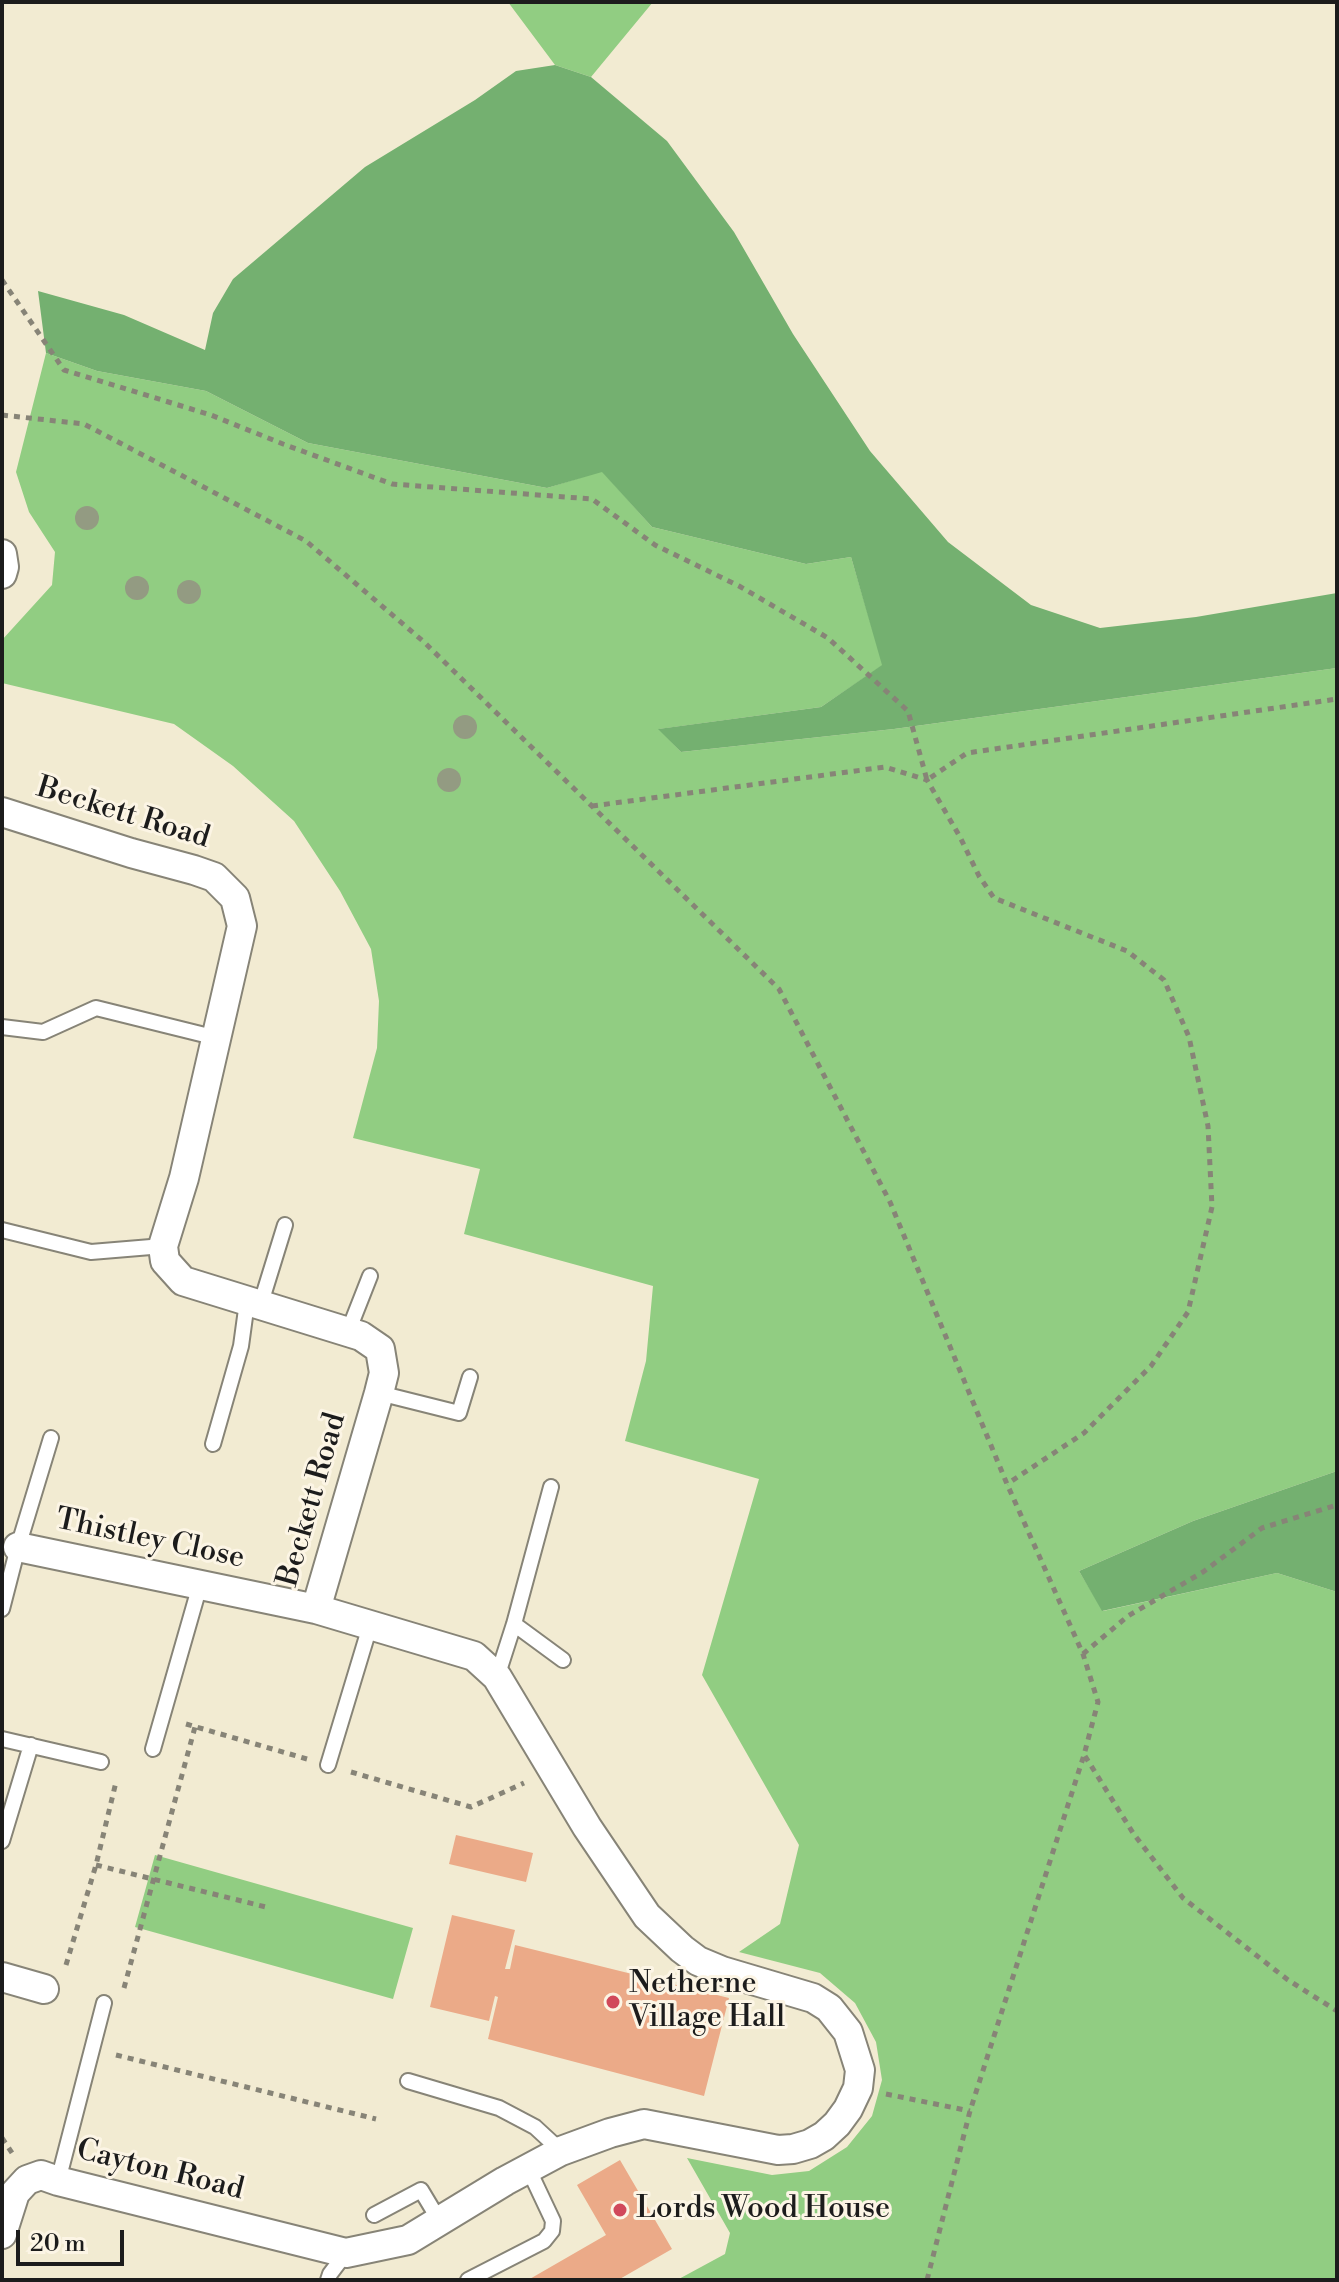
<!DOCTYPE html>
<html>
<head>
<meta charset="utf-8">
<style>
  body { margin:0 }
  #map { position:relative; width:1339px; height:2282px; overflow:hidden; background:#f2ebd2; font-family:"Libre Bodoni",serif }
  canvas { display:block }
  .frame { position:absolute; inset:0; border:4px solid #1c1c1c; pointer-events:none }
  .scale { position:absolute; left:16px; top:2230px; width:108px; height:36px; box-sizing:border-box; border:4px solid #1c1c1c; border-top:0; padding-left:10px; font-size:24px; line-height:28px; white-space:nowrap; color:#1c1c1c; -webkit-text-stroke:6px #fcf5e5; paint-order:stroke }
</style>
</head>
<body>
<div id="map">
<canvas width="1339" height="2282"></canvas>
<div class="frame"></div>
<div class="scale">20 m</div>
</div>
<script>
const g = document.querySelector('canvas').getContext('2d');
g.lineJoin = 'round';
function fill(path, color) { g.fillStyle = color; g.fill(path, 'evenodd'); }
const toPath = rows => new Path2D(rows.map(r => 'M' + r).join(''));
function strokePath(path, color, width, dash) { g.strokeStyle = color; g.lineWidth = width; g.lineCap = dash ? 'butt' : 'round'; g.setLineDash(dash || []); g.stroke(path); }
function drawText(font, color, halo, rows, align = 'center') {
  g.font = font + ' "Libre Bodoni",serif'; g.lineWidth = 6; g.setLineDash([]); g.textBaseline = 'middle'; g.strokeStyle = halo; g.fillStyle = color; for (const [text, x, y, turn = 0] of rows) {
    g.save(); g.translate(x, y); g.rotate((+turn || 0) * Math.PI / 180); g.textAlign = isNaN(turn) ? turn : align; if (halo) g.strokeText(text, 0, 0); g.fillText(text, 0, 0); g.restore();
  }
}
const green = toPath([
  [508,2,653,2,591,77,555,65],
  [46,353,97,371,206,391,308,443,547,488,602,471,652,527,806,564,851,557,883,665,821,707,659,729,681,752,894,729,1337,668,1337,1471,1193,1521,1079,1571,1103,1611,1277,1573,1337,1592,1337,2280,677,2280,725,2254,730,2233,687,2158,772,2175,809,2171,847,2147,872,2116,882,2080,876,2042,855,2003,820,1973,739,1952,780,1924,799,1845,702,1675,759,1479,625,1441,646,1361,653,1286,464,1234,480,1169,353,1138,377,1048,379,1001,371,949,340,891,294,821,233,766,174,724,2,683,2,640,52,585,55,552,29,512,16,472],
  [155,1855,413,1928,393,1999,135,1927]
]);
const forest = toPath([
  [555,65,591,77,667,141,734,232,793,334,870,451,948,542,1031,605,1100,628,1196,617,1337,593,1337,668,894,729,681,752,658,729,821,707,882,665,851,557,806,564,652,527,602,472,547,488,308,443,206,391,97,371,46,353,38,291,124,315,205,350,213,313,233,279,365,167,475,100,516,71],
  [1337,1471,1337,1592,1277,1573,1102,1611,1079,1571,1193,1521]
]);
const building = toPath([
  [456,1835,533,1853,526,1882,449,1864],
  [452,1915,515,1930,505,1969,510,1969,515,1945,729,1998,704,2096,488,2039,498,1997,495,1996,489,2021,430,2007],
  [620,2160,672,2249,618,2280,528,2280,606,2235,577,2185]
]);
const path = toPath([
  [2,280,64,370,211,415,283,444,392,484,592,499,655,545,739,586,828,638,908,711,927,780,967,753,1337,699],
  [2,415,84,424,306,541,424,642,779,989,890,1202,1007,1484,1083,1654,1098,1702,1084,1755,970,2111,927,2280],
  [592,806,885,767,927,780,960,837,979,876,994,898,1127,951,1164,980,1189,1037,1208,1126,1212,1207,1188,1312,1151,1366,1084,1433,1007,1484],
  [1083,1654,1128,1616,1203,1572,1262,1528,1337,1505],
  [186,1724,307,1759],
  [1085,1756,1133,1833,1183,1898,1288,1980,1337,2011],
  [351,1772,471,1807,524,1783],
  [96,1865,270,1908],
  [66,1965,96,1865,116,1782],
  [124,1988,195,1727],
  [116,2055,376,2119],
  [886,2094,970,2111],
  [2,2138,12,2153]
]);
const lane = toPath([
  [2,1027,43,1032,96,1008,217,1038],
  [2,1230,91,1252,163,1246],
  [260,1306,285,1225],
  [348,1332,370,1276],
  [379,1393,459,1413,470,1377],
  [213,1444,241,1346,247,1302],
  [2,1609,18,1547,51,1438],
  [514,1624,563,1660],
  [497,1677,514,1624,551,1487],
  [2,1739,101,1762],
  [153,1749,200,1585],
  [328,1765,370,1626],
  [2,1841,31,1745],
  [408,2081,499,2108,535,2127,561,2151],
  [58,2181,104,2003],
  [374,2215,421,2190,439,2220],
  [328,2280,330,2274,346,2253],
  [468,2280,544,2241,552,2231,553,2221,528,2168]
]);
const street = toPath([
  [2,554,4,567,2,574],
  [2,812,131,853,194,870,214,877,235,898,242,926,184,1178,163,1246,165,1261,183,1281,361,1336,380,1349,384,1373,379,1393,316,1609],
  [2,1977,44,1989],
  [2,2234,15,2193,27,2180,41,2175,58,2181,346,2253,408,2240,505,2181,561,2151,610,2133,644,2124,778,2150,793,2149,810,2144,824,2136,837,2124,848,2109,858,2088,860,2070,848,2032,829,2008,813,1998,722,1971,698,1961,682,1949,647,1916,587,1827,497,1677,474,1656,316,1609,18,1547]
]);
const trees = [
  [87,518],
  [137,588],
  [189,592],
  [465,727],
  [449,780]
];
const markers = [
  [613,2002,8,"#d1495b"],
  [620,2210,8,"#d1495b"]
];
const streetNames = [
  ["Beckett Road",123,814,17],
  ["Beckett Road",313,1500,-74],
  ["Thistley Close",150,1540,12],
  ["Cayton Road",160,2171,14]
];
const poiNames = [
  ["Netherne",629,1985],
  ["Village Hall",629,2019],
  ["Lords Wood House",636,2210]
];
fill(green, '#91cd82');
fill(forest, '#74b070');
fill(building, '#ebaa88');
strokePath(lane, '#878477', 18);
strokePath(street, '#878477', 32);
strokePath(path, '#878477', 5, [6, 6]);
strokePath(lane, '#fff', 14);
strokePath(street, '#fff', 28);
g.fillStyle = '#939b82';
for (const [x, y] of trees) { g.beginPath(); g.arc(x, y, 12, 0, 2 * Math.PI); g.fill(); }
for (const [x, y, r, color] of markers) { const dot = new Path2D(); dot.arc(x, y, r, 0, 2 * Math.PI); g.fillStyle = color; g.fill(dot); strokePath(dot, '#fcf5e5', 3); }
drawText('30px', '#1c1c1c', '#fcf5e5', streetNames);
drawText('30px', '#1c1c1c', '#fcf5e5', poiNames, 'left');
</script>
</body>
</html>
